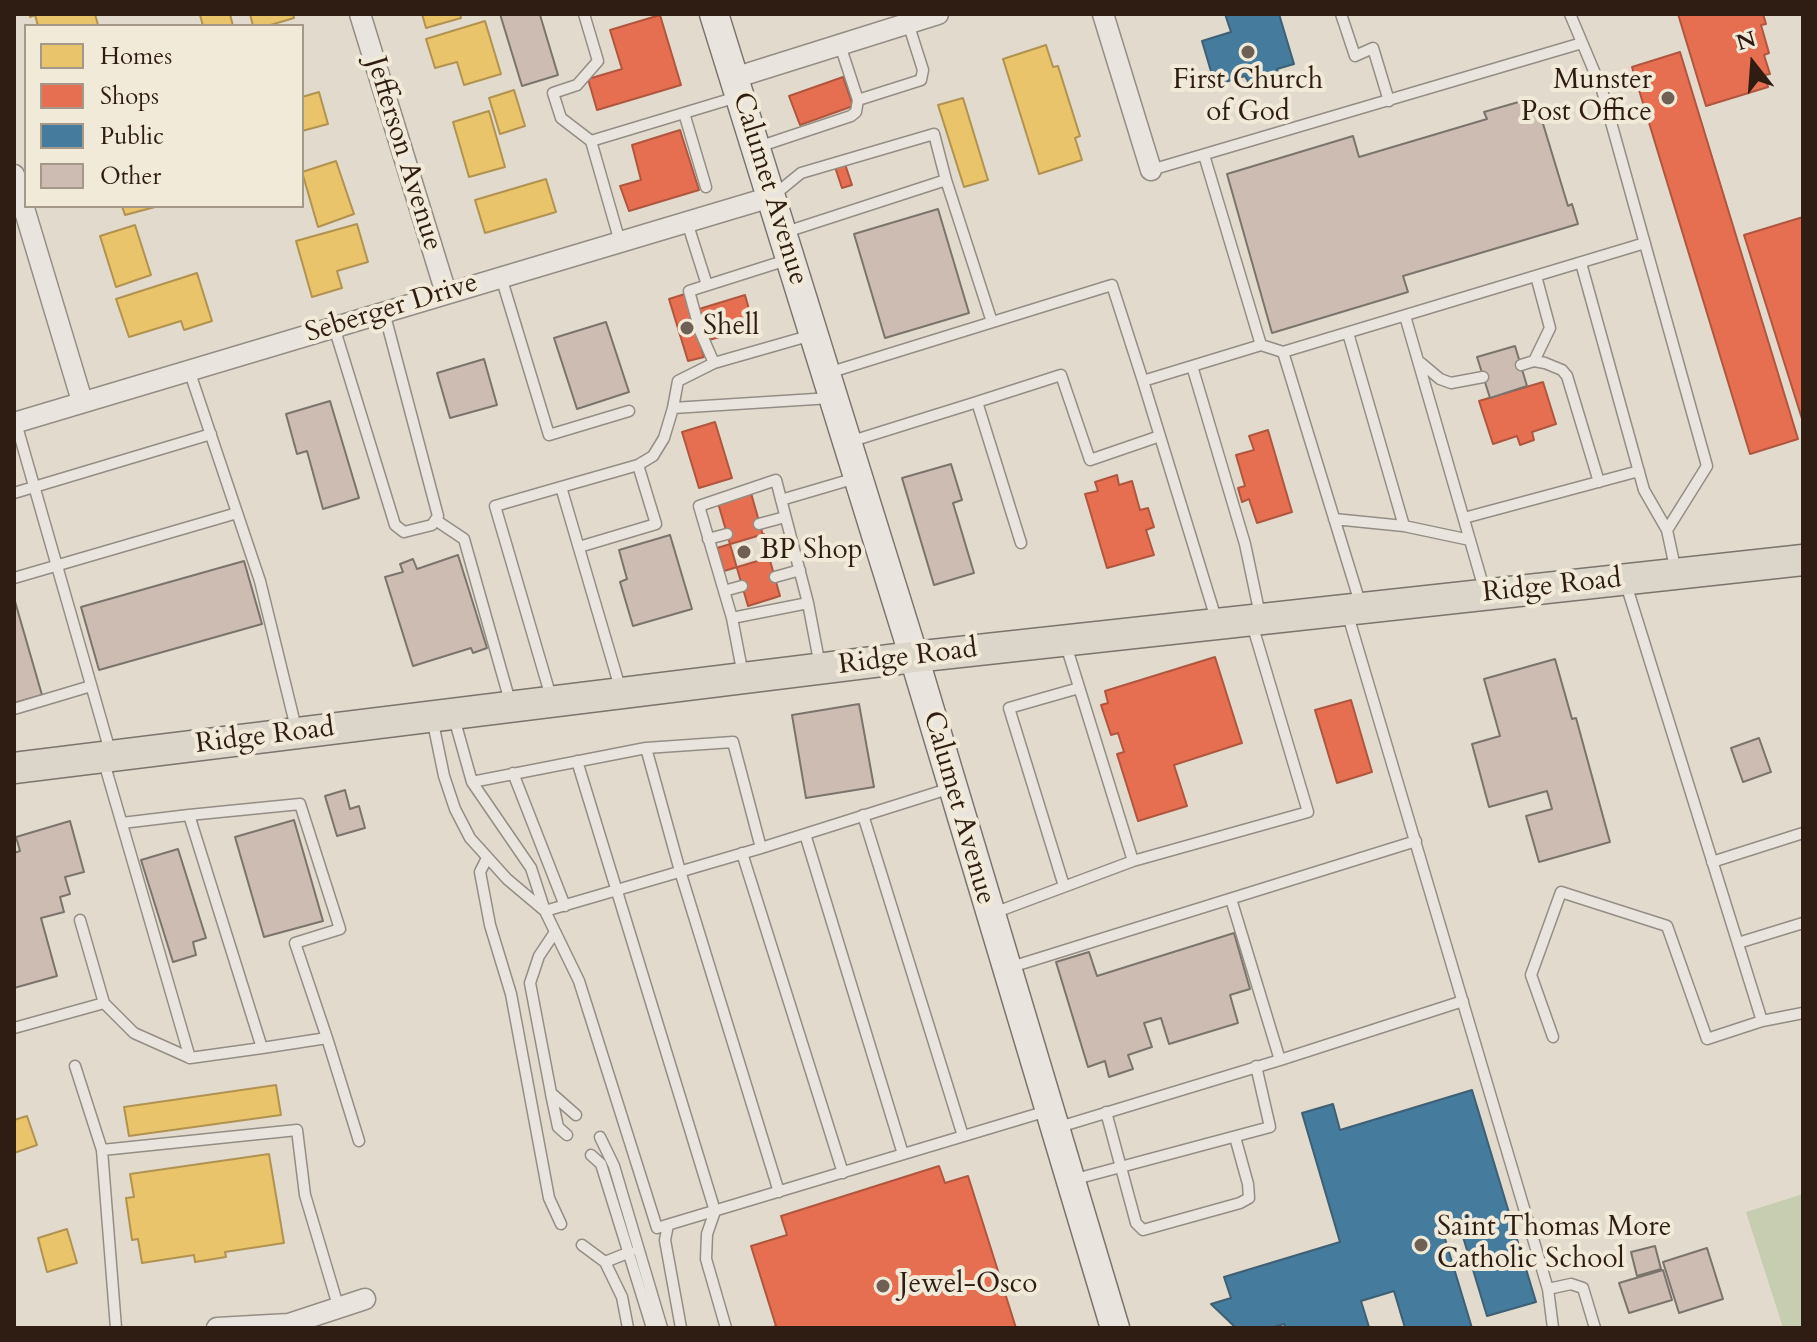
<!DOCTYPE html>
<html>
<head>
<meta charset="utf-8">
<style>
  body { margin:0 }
  #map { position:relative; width:1817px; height:1342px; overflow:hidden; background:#e2dbcd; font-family:Cardo,serif }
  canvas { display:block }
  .frame { position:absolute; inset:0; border:16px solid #2f1d14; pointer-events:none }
  .legend { position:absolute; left:24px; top:24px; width:280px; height:184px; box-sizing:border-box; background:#f2ead9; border:2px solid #a4988a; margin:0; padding:10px 14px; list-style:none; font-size:24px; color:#2f1d14 }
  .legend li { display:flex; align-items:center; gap:16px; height:40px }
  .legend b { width:40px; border:2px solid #a4988a }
  .north { position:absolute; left:1713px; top:24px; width:80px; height:80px; -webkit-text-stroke:6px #f2ead9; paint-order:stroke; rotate:343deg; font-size:22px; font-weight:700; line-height:32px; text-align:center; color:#2f1d14 }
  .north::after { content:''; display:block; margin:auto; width:28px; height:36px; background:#2f1d14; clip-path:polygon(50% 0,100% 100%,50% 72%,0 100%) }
</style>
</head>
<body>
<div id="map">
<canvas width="1817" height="1342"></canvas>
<div class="frame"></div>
<ul class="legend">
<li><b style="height:22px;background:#e9c46a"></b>Homes</li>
<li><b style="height:22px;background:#e76f51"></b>Shops</li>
<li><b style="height:22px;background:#457b9d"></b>Public</li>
<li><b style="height:22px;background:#cdbcb2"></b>Other</li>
</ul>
<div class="north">N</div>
</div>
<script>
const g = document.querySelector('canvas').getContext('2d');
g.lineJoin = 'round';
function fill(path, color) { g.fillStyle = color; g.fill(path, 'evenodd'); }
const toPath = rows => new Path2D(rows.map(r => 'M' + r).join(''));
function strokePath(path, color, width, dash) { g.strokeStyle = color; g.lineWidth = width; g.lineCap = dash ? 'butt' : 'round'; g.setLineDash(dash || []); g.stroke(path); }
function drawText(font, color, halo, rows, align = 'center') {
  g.font = font + ' Cardo,serif'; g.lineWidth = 8; g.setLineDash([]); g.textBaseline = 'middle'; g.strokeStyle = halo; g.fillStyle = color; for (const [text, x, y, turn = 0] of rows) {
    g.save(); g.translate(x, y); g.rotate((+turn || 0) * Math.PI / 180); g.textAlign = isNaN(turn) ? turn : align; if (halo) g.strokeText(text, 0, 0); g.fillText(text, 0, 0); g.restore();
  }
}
const green = toPath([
  [1803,1194,1803,1328,1783,1328,1746,1212]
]);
const homes = toPath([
  [30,14,95,14,98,25,38,26,35,15,30,17,30,14],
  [230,14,233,26,203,26,200,15,230,14],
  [250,14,293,14,294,18,267,26,253,26,250,14],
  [422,14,460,14,461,18,426,28,422,14],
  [485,21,501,74,464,85,457,62,435,68,426,39,485,21],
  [1046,45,1053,67,1058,66,1080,136,1075,138,1082,160,1039,174,1003,59,1046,45],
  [514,90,525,126,500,134,489,98,514,90],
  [319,92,328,124,302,131,302,97,319,92],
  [963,98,988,180,964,187,938,105,963,98],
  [489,111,505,167,469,177,453,122,489,111],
  [336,161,354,214,318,227,302,172,336,161],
  [546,179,556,212,485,233,475,200,546,179],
  [122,206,155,206,155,207,125,215,122,206],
  [357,224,368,262,337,271,342,288,312,297,296,241,357,224],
  [135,225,151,275,116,287,100,236,135,225],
  [197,273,212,321,184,330,181,321,129,337,116,299,197,273],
  [276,1085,281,1115,129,1136,124,1107,276,1085],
  [27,1116,37,1145,14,1153,14,1120,27,1116],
  [269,1154,284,1243,225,1252,226,1257,195,1262,194,1255,142,1263,138,1239,132,1240,126,1198,134,1197,130,1174,269,1154],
  [67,1229,77,1263,47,1272,38,1238,67,1229]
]);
const shops = toPath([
  [1678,14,1763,14,1766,24,1761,25,1769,53,1764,55,1770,74,1765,75,1768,87,1706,106,1678,14],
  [660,15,681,85,597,110,588,79,622,69,610,30,660,15],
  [1680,52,1798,439,1750,454,1632,67,1680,52],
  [843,77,853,106,800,125,789,96,843,77],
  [680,130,699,190,629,211,620,186,641,180,632,145,680,130],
  [845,164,852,185,842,188,835,167,845,164],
  [1803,217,1803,422,1744,235,1803,217],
  [685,294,704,357,688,361,669,299,685,294],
  [745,295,754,327,709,340,699,309,745,295],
  [1543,382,1556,424,1532,432,1534,440,1520,445,1517,436,1493,444,1479,401,1543,382],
  [715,422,732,478,699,488,682,432,715,422],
  [1268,430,1292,512,1257,523,1249,499,1242,502,1238,488,1245,486,1236,455,1254,450,1249,436,1268,430],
  [1117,475,1119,485,1132,481,1140,510,1148,508,1154,527,1146,530,1154,555,1107,568,1085,494,1098,491,1095,482,1117,475],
  [751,493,780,596,748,606,718,503,751,493],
  [764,534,771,557,724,571,717,548,764,534],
  [1215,657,1242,743,1174,765,1187,806,1138,821,1117,754,1124,752,1118,733,1111,735,1101,705,1108,703,1105,691,1215,657],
  [1351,700,1372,772,1337,783,1315,710,1351,700],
  [939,1166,945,1183,968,1176,1016,1328,771,1328,776,1326,751,1246,787,1235,781,1216,939,1166]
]);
const public = toPath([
  [1225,14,1279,14,1294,64,1277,69,1279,74,1249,83,1245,76,1215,85,1202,41,1231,32,1225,14],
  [1472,1090,1536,1302,1487,1316,1460,1227,1443,1232,1472,1328,1405,1328,1394,1291,1361,1301,1369,1327,1365,1328,1286,1328,1284,1324,1271,1328,1236,1328,1211,1304,1231,1298,1224,1277,1340,1242,1302,1113,1333,1104,1340,1130,1472,1090]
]);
const building = toPath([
  [500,14,542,14,540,15,558,75,522,86,500,14],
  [1522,101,1524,108,1537,104,1568,206,1572,204,1578,224,1403,276,1408,292,1272,333,1227,174,1353,136,1359,157,1487,119,1484,112,1522,101],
  [938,209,969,313,885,338,854,234,938,209],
  [606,322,629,392,577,409,554,338,606,322],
  [1515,346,1527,386,1490,398,1477,357,1515,346],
  [484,359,497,405,450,418,437,373,484,359],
  [330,401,359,498,323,509,307,451,297,454,286,414,330,401],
  [951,464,962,500,953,503,974,573,934,585,902,478,951,464],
  [670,535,692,609,633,626,620,582,627,579,619,550,670,535],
  [458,555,487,648,473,653,471,648,413,666,385,577,403,572,400,564,413,559,417,569,458,555],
  [244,561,262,624,99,670,81,607,244,561],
  [14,598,42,695,14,703,14,598],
  [1555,659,1572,719,1576,718,1610,842,1539,862,1526,816,1552,809,1547,791,1489,807,1472,744,1500,736,1484,679,1555,659],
  [859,704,874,787,806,798,792,715,859,704],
  [1759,738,1771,772,1743,782,1731,748,1759,738],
  [345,790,350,809,359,806,365,828,337,836,325,796,345,790],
  [294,820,323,921,264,937,235,837,294,820],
  [70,821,84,872,65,877,70,894,60,897,64,912,41,918,57,976,14,988,14,853,20,851,16,837,70,821],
  [178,849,206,938,193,942,196,955,173,962,141,860,178,849],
  [1234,933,1250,989,1230,995,1238,1023,1169,1044,1161,1018,1144,1023,1152,1047,1128,1055,1133,1069,1109,1077,1105,1061,1088,1067,1056,962,1089,952,1097,976,1234,933],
  [1655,1246,1661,1269,1637,1276,1631,1252,1655,1246],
  [1707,1248,1723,1299,1679,1313,1663,1262,1707,1248],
  [1663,1270,1672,1300,1629,1313,1619,1283,1663,1270]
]);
const service = toPath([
  [584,14,598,61,577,85,553,93,561,118,591,141],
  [1341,14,1355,56,1373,48,1389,101],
  [1570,14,1602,90,1707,466,1667,530],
  [840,45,858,100],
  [684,113,706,187],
  [758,147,851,116,856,112,858,100,921,80,923,70,908,23],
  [1204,155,1261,345,1283,352,1645,243],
  [1151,170,1582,43],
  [773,196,801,173,934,134,946,180],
  [687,222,707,285],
  [786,232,946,180,992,322],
  [620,242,591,141,737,97],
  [790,259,689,291,700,331,714,363,812,335],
  [1581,263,1644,490,1667,530,1676,572],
  [501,277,549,435,629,411],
  [1405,316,1485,592],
  [334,327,395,525,404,532,432,525,438,516,384,312],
  [1283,352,1361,606],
  [1534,361,1550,328,1536,276],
  [714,363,678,381,673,408,831,398],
  [1421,363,1440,379,1451,383,1483,377],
  [1521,365,1534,361,1545,363,1562,370,1567,376,1599,482],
  [1192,366,1245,544,1260,615],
  [189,370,260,581,297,732],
  [828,373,1112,285,1143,381],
  [977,402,1061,375,1090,460,1160,436],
  [16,423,110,751],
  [849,442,977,402,1021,543],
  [638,465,653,456,664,438,673,408],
  [561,487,638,465,656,524,579,547],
  [14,493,211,434],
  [781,500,856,478],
  [1464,518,1639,471],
  [1334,519,1404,526,1348,333],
  [437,521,464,539,511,705],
  [759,524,785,517],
  [1404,526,1470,540],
  [708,539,727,534],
  [775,577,800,570],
  [14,578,237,513],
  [724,591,742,586],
  [1347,612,1548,1289,1553,1328],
  [732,618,808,603],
  [1217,622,1143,381,1261,345],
  [743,675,732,618,699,506,776,480,808,603,820,666],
  [551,697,495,506,561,487,621,691],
  [14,709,91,686],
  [432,718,444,776,455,809,470,838,507,879,545,911,531,868,472,782,454,718],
  [646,748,680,871,779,1192],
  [103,759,190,1058,262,1048,189,815,300,804,340,929,295,943,327,1038],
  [577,761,715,1211,707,1234,706,1259,726,1328],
  [513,773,565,906],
  [472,782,646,748,733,742,761,848],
  [951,788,761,848,545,911,579,981,657,1228,1047,1111],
  [863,815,963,1136],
  [122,823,189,815],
  [805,834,903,1154],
  [742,853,843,1173],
  [487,858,480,872,490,925,511,994,549,1198,561,1224],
  [1133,861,1308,812,1252,624],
  [1712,862,1803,833],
  [1064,886,1009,708,1079,688],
  [991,914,1133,861,1065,642],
  [80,920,104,1003],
  [555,932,539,956,530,983,551,1093,576,1115],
  [1738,943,1803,923],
  [1008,968,1416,841],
  [1762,1021,1803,1013],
  [14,1028,104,1003,134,1033,190,1058],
  [1553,1037,1531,975,1561,892,1667,926,1707,1039,1762,1021,1625,581],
  [262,1048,327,1038,359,1141],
  [1280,1060,1463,1001],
  [75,1066,102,1150],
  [551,1094,558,1127,567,1135],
  [1106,1112,1136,1223,1143,1230,1240,1203,1249,1198,1248,1184,1235,1137],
  [1056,1128,1280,1060,1231,899],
  [600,1137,614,1166,662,1328],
  [591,1155,601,1164,652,1328],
  [1072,1180,1270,1127,1256,1066],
  [668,1225,665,1240,681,1328],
  [582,1245,605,1262,622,1297,628,1328],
  [605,1262,630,1252],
  [1548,1289,1571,1284,1583,1288,1595,1328],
  [116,1328,102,1150,297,1130,305,1195,339,1309]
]);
const minor = toPath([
  [360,14,446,293],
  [1103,14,1151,170],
  [734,78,938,14],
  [14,175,82,401],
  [14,423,771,197],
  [217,1328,289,1324,365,1299]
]);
const secondary = toPath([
  [714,14,914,657,1115,1328]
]);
const primary = toPath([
  [14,768,914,657,1803,560]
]);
const markers = [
  [1248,52,8,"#6e6055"],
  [1668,98,8,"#6e6055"],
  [687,328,8,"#6e6055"],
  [744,552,8,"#6e6055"],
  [1421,1245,8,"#6e6055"],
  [883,1286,8,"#6e6055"]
];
const poiNames = [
  ["First Church",1248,82,"center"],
  ["of God",1248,114,"center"],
  ["Munster",1652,82,"right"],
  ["Post Office",1652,114,"right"],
  ["Shell",703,328],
  ["BP Shop",760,552],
  ["Saint Thomas More",1437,1229],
  ["Catholic School",1437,1261],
  ["Jewel-Osco",899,1286]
];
const streetNames = [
  ["Jefferson Avenue",403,154,73],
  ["Calumet Avenue",769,189,73],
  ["Seberger Drive",392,309,-17],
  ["Ridge Road",1552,587,-6],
  ["Ridge Road",908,658,-7],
  ["Ridge Road",265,737,-7],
  ["Calumet Avenue",958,808,74]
];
fill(green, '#c7cdb0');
fill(homes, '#e9c46a');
strokePath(homes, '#b19250', 2);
fill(shops, '#e76f51');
strokePath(shops, '#b0563f', 2);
fill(public, '#457b9d');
strokePath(public, '#3e5f74', 2);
fill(building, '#cdbcb2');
strokePath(building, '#7b746c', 2);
strokePath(service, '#948d85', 13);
strokePath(minor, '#948d85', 23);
strokePath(secondary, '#7b746c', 31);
strokePath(primary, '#7b746c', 33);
strokePath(service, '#e9e5de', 10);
strokePath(minor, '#e9e5de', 20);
strokePath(secondary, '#e9e5de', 28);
strokePath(primary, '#dcd5c9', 30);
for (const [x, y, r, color] of markers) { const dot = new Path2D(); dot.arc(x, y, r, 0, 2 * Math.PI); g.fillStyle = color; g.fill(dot); strokePath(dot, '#f2ead9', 3); }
drawText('28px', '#2f1d14', '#f2ead9', poiNames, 'left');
drawText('28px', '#2f1d14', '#f2ead9', streetNames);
</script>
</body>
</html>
